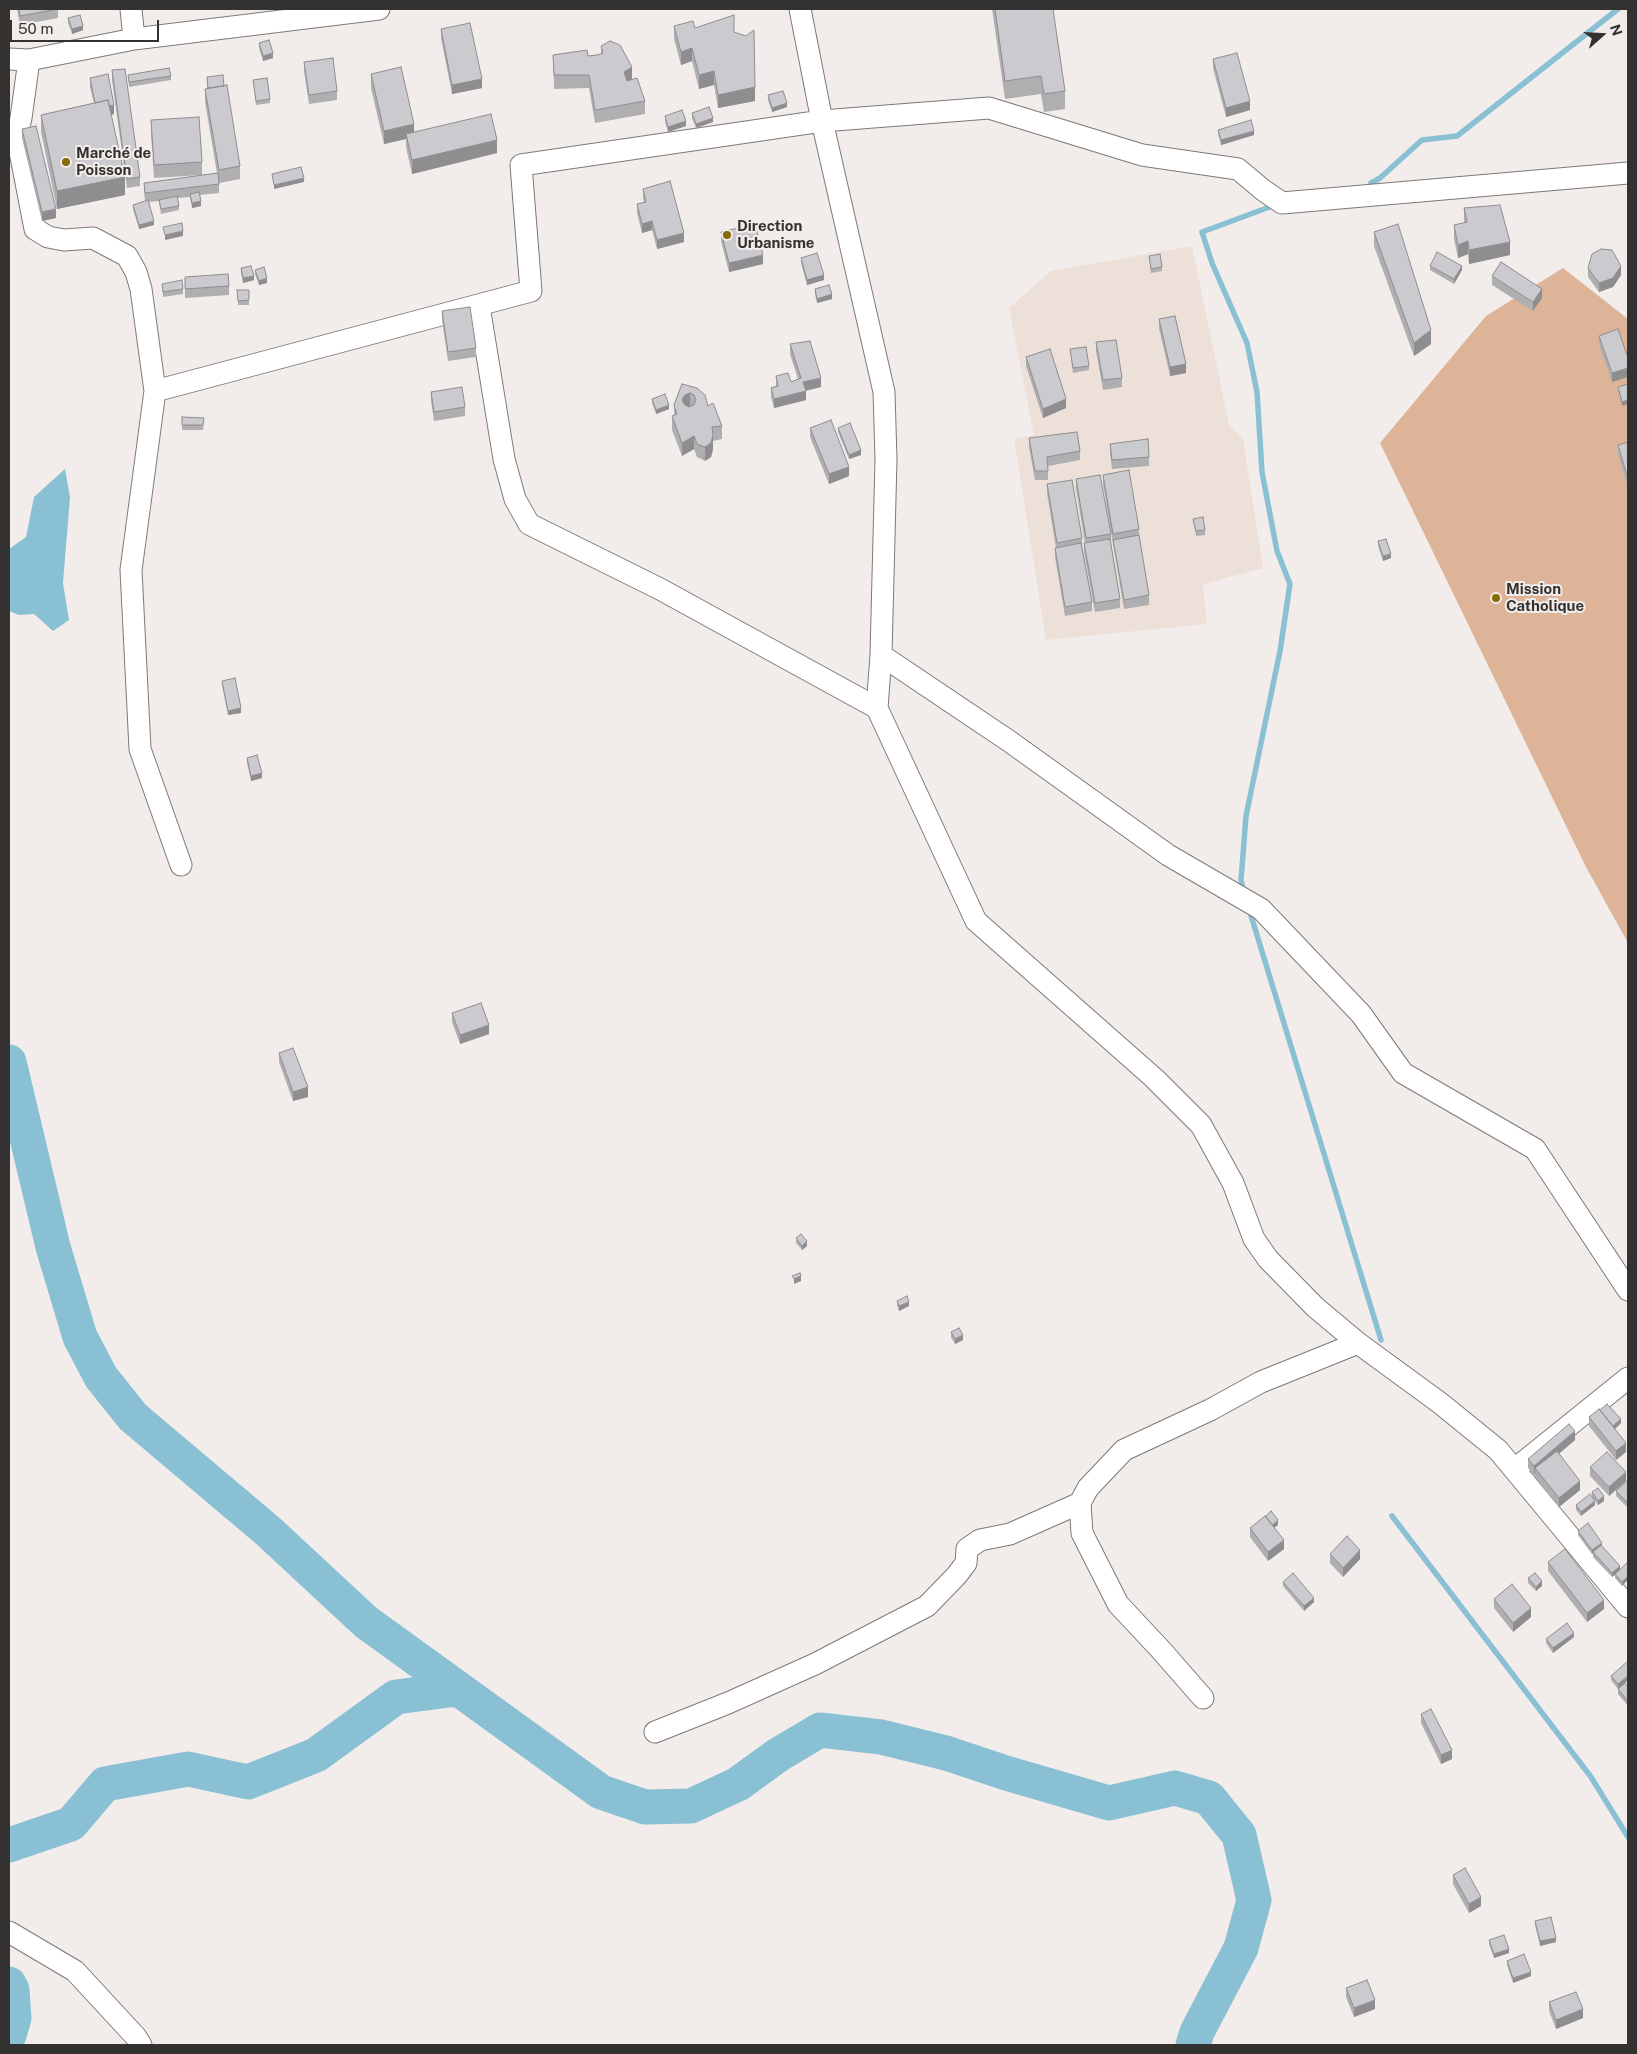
<!DOCTYPE html>
<html>
<head>
<meta charset="utf-8">
<style>
  body { margin:0 }
  #map { position:relative; width:1637px; height:2054px; overflow:hidden; background:#f2edea; font-family:"Public Sans",sans-serif }
  canvas { display:block }
  .frame { position:absolute; inset:0; border:10px solid #343231; pointer-events:none }
  .north { position:absolute; left:1577px; top:10px; width:50px; height:50px; -webkit-text-stroke:4px #f2edea; paint-order:stroke; rotate:71deg; font-size:14px; font-weight:700; line-height:20px; text-align:center; color:#343231 }
  .north::after { content:''; display:block; margin:auto; width:18px; height:22px; background:#343231; clip-path:polygon(50% 0,100% 100%,50% 72%,0 100%) }
  .scale { position:absolute; left:10px; top:20px; width:149px; height:22px; box-sizing:border-box; border:2px solid #343231; border-top:0; padding-left:6px; font-size:15px; line-height:18px; white-space:nowrap; color:#343231; -webkit-text-stroke:4px #f2edea; paint-order:stroke }
</style>
</head>
<body>
<div id="map">
<canvas width="1637" height="2054"></canvas>
<div class="frame"></div>
<div class="north">N</div>
<div class="scale">50 m</div>
</div>
<script>
const g = document.querySelector('canvas').getContext('2d');
g.lineJoin = 'round';
function fill(path, color) { g.fillStyle = color; g.fill(path, 'evenodd'); }
const toPath = rows => new Path2D(rows.map(r => 'M' + r).join(''));
function strokePath(path, color, width, dash) { g.strokeStyle = color; g.lineWidth = width; g.lineCap = dash ? 'butt' : 'round'; g.setLineDash(dash || []); g.stroke(path); }
function drawText(font, color, halo, rows, align = 'center') {
  g.font = font + ' "Public Sans",sans-serif'; g.lineWidth = 4; g.setLineDash([]); g.textBaseline = 'middle'; g.strokeStyle = halo; g.fillStyle = color; for (const [text, x, y, turn = 0] of rows) {
    g.save(); g.translate(x, y); g.rotate((+turn || 0) * Math.PI / 180); g.textAlign = isNaN(turn) ? turn : align; if (halo) g.strokeText(text, 0, 0); g.fillText(text, 0, 0); g.restore();
  }
}
const built = toPath([
  [1192,246,1229,425,1243,439,1263,568,1203,584,1207,624,1046,640,1014,439,1034,435,1009,308,1051,271]
]);
const green = toPath([
  [1563,268,1628,319,1628,943,1586,867,1380,443,1486,316]
]);
const water = toPath([
  [65,469,70,497,63,583,69,620,53,631,34,614,19,615,9,611,9,549,26,537,34,497]
]);
const stream = toPath([
  [1371,183,1380,178,1422,140,1457,136,1618,9],
  [1244,893,1241,880,1246,816,1280,651,1290,584,1277,551,1262,472,1257,392,1247,343,1212,263,1202,232,1275,205],
  [1249,909,1381,1340],
  [1392,1516,1591,1777,1628,1837]
]);
const river = toPath([
  [9,1062,53,1247,80,1337,101,1377,133,1417,268,1531,366,1622,601,1792,645,1807,691,1806,738,1784,778,1755,820,1730,881,1737,946,1753,1006,1773,1109,1803,1175,1788,1209,1798,1239,1835,1254,1900,1241,1948,1197,2032,1193,2045],
  [9,1845,71,1824,105,1784,188,1769,248,1782,316,1755,396,1697,457,1689],
  [9,1984,12,1990,14,2018,9,2035]
]);
const street = toPath([
  [131,9,134,39],
  [800,9,822,121,884,392,886,459,881,655,877,708,976,921,1154,1078,1201,1125,1233,1183,1254,1239,1268,1259,1315,1307,1358,1343,1440,1403,1498,1450,1628,1607],
  [9,59,29,60,134,39,379,9],
  [29,60,21,118,17,136,35,229,48,237,64,240,93,238,127,256,136,272,141,289,155,391,131,570,140,749,181,865],
  [479,306,504,459,515,499,529,524,660,589,877,708],
  [155,391,531,291,521,165,822,121,989,108,1142,155,1238,169,1263,190,1282,203,1628,173],
  [881,655,1009,741,1168,855,1261,909,1361,1014,1403,1073,1535,1149,1628,1290],
  [1515,1469,1628,1378],
  [1203,1698,1161,1650,1118,1604,1082,1533,1080,1503,1088,1488,1124,1450,1210,1410,1261,1382,1358,1343],
  [655,1732,728,1703,815,1664,927,1606,957,1575,966,1563,967,1549,980,1540,1010,1534,1080,1503],
  [9,1932,75,1971,136,2037,141,2045]
]);
const wall = toPath([
  [17,9,58,9,58,18,20,25],
  [992,9,1053,9,1065,91,1065,109,1044,112,1041,94,1005,99],
  [68,18,83,30,72,34,68,23],
  [674,26,734,32,755,101,718,108,714,85,699,89,692,61,681,65,674,39],
  [441,29,482,88,452,94,441,38],
  [259,43,273,58,263,61,259,48],
  [601,46,632,80,645,101,645,114,595,123,589,88,554,89,553,55,588,56,597,55,601,54],
  [1213,59,1250,110,1226,117,1213,68],
  [304,62,337,91,337,100,309,104,304,71],
  [112,70,140,177,140,186,127,188,112,80],
  [371,74,414,132,497,153,412,174,406,147,406,139,384,144,371,88],
  [128,75,171,76,171,80,129,87],
  [207,77,224,86,240,166,240,179,219,183,219,193,200,195,201,206,192,208,190,197,178,198,179,210,161,214,159,201,149,202,154,225,139,229,133,209,133,205,145,201,144,192,144,183,217,173,205,102,205,89,207,89],
  [90,78,114,114,111,115,125,195,57,209,41,132,41,115,94,103,90,87],
  [253,80,270,99,270,103,256,105],
  [768,95,787,107,772,112,768,100],
  [692,113,713,122,696,128,692,118],
  [665,116,686,126,668,132,665,121],
  [151,120,202,162,202,175,154,178,151,134],
  [22,129,56,218,42,221,22,138],
  [1218,130,1254,135,1221,145,1218,134],
  [643,189,684,242,657,249,652,230,642,233,637,213,637,204,644,202,643,198],
  [1464,208,1510,255,1469,264,1468,254,1458,258,1454,239,1454,225,1464,223],
  [721,232,763,264,729,272,721,241],
  [1374,232,1431,344,1414,356,1374,246],
  [1149,256,1162,267,1162,271,1151,273],
  [801,258,824,280,807,285,801,263],
  [1430,266,1462,270,1454,284,1430,270],
  [241,268,254,280,243,283,241,273],
  [1588,268,1621,275,1613,287,1599,292,1588,277],
  [255,270,267,283,259,285,255,274],
  [1492,276,1542,298,1533,311,1492,285],
  [185,277,229,286,229,295,185,298],
  [162,284,183,289,183,294,163,297],
  [815,289,832,299,817,303,815,294],
  [237,290,249,300,249,305,238,305],
  [442,311,476,348,476,357,448,361,442,320],
  [1159,319,1186,373,1170,376,1159,328],
  [1599,336,1628,358,1628,377,1612,382,1599,345],
  [1096,342,1122,378,1122,387,1103,390,1096,351],
  [790,344,821,387,806,391,806,400,774,408,771,397,771,388,776,386,776,376,791,382,798,379,790,354],
  [1070,349,1089,366,1089,370,1073,373],
  [1026,357,1066,408,1043,418,1026,366],
  [682,384,708,406,722,426,722,439,713,441,713,449,711,457,705,461,697,457,694,449,682,456,672,430,672,416,674,415,674,405],
  [1628,384,1622,406,1618,391,1618,387],
  [431,392,465,407,465,416,434,421,431,401],
  [652,399,669,409,656,414,652,403],
  [182,417,204,418,203,430,182,430],
  [810,428,849,476,829,484,810,437],
  [838,428,861,455,849,459,838,432],
  [1029,438,1080,451,1080,460,1048,466,1048,480,1035,480,1029,447],
  [1628,442,1628,488,1618,454,1618,445],
  [1110,444,1149,457,1149,466,1112,469,1110,453],
  [1103,475,1139,529,1139,538,1149,595,1149,605,1124,609,1103,484],
  [1076,479,1111,534,1111,543,1120,599,1120,608,1095,612,1084,552,1084,543,1085,543,1076,488],
  [1047,484,1082,538,1082,545,1092,602,1092,611,1065,616,1055,557,1055,548,1056,548,1047,493],
  [1193,519,1205,530,1205,535,1196,536],
  [1378,541,1391,558,1383,561,1378,546],
  [222,681,241,713,228,715,222,685],
  [247,758,262,778,251,781,247,763],
  [452,1013,489,1034,460,1044,452,1022],
  [279,1053,308,1097,293,1101,279,1062],
  [796,1238,807,1246,802,1250,796,1243],
  [897,1301,909,1306,899,1311,897,1305],
  [951,1332,963,1340,955,1344,951,1337],
  [1600,1410,1621,1423,1615,1429,1626,1452,1616,1460,1589,1426,1589,1417],
  [1575,1440,1559,1454,1580,1490,1559,1507,1535,1477,1535,1474,1534,1475,1528,1468,1528,1459],
  [1590,1467,1626,1481,1609,1496,1590,1476],
  [1628,1480,1628,1508,1616,1496,1616,1491],
  [1592,1492,1604,1501,1598,1505,1592,1497],
  [1576,1505,1595,1505,1581,1516,1576,1510],
  [1278,1525,1274,1528,1284,1549,1268,1561,1250,1537,1250,1528],
  [1578,1531,1602,1546,1620,1570,1628,1562,1622,1586,1615,1578,1615,1575,1612,1577,1593,1557,1593,1553,1592,1554,1578,1535],
  [1330,1554,1360,1559,1343,1577,1330,1563],
  [1548,1562,1604,1609,1587,1622,1548,1571],
  [1528,1578,1542,1586,1536,1591,1528,1583],
  [1283,1582,1314,1602,1304,1611,1283,1586],
  [1494,1599,1531,1617,1513,1632,1494,1608],
  [1574,1637,1553,1653,1546,1643,1546,1639],
  [1611,1676,1628,1680,1625,1683,1628,1687,1628,1706,1618,1694,1618,1689,1611,1680],
  [1421,1714,1452,1759,1441,1764,1421,1723],
  [1453,1875,1481,1906,1469,1913,1453,1884],
  [1535,1921,1556,1942,1540,1946,1535,1925],
  [1489,1940,1509,1953,1494,1958,1489,1944],
  [1507,1961,1531,1976,1513,1983,1507,1965],
  [1346,1988,1375,2009,1354,2017,1346,1997],
  [1549,2002,1583,2018,1556,2029,1549,2011]
]);
const shadedWall = toPath([
  [83,26,83,30,72,34,72,29],
  [692,48,692,61,681,65,681,52],
  [273,53,273,58,263,61,263,56],
  [632,67,632,80,624,85,624,72],
  [714,71,714,85,699,89,699,75],
  [482,79,482,88,452,94,452,85],
  [755,87,755,101,718,108,718,95],
  [1250,101,1250,110,1226,117,1226,108],
  [787,103,787,107,772,112,772,108],
  [114,105,114,114,97,118,97,109],
  [713,118,713,122,696,128,696,124],
  [686,121,686,126,668,132,668,127],
  [414,124,414,137,406,134,406,139,384,144,384,131],
  [1254,131,1254,135,1221,145,1221,140],
  [497,140,497,153,412,174,412,160],
  [125,177,125,195,57,209,57,191],
  [304,178,304,182,274,189,274,185],
  [201,201,201,206,192,208,192,203],
  [56,209,56,218,42,221,42,212],
  [154,221,154,225,139,229,139,225],
  [652,221,652,230,642,233,642,224],
  [183,231,183,236,165,240,165,235],
  [684,233,684,242,657,249,657,240],
  [1468,241,1468,254,1458,258,1458,245],
  [1510,242,1510,255,1469,264,1469,250],
  [763,255,763,264,729,272,729,263],
  [1462,266,1462,270,1454,284,1454,279],
  [1621,266,1621,275,1613,287,1599,292,1599,283],
  [824,275,824,280,807,285,807,280],
  [254,276,254,280,243,283,243,278],
  [267,278,267,283,259,285,259,281],
  [1542,289,1542,298,1533,311,1533,302],
  [832,294,832,299,817,303,817,299],
  [1431,330,1431,344,1414,356,1414,343],
  [1186,364,1186,373,1170,376,1170,367],
  [1628,368,1628,377,1612,382,1612,373],
  [821,378,821,387,803,391,803,382],
  [806,391,806,400,774,408,774,399],
  [690,393,690,406,685,408,682,400,685,395],
  [1066,399,1066,408,1043,418,1043,409],
  [1628,400,1628,404,1622,406,1622,402],
  [669,405,669,409,656,414,656,410],
  [713,435,713,449,711,457,705,461,705,447],
  [694,436,694,449,682,456,682,443],
  [861,450,861,455,849,459,849,455],
  [849,467,849,476,829,484,829,474],
  [1391,554,1391,558,1383,561,1383,556],
  [241,708,241,713,228,715,228,711],
  [262,773,262,778,251,781,251,776],
  [489,1025,489,1034,460,1044,460,1035],
  [308,1087,308,1097,293,1101,293,1092],
  [807,1241,807,1246,802,1250,802,1246],
  [801,1276,801,1281,794,1284,794,1279],
  [909,1302,909,1306,899,1311,899,1306],
  [963,1335,963,1340,955,1344,955,1339],
  [1621,1419,1621,1423,1613,1431,1613,1426],
  [1575,1431,1575,1440,1538,1471,1535,1468,1535,1474,1534,1475,1534,1466],
  [1626,1443,1626,1452,1616,1460,1616,1451],
  [1626,1472,1626,1481,1609,1496,1609,1487],
  [1580,1481,1580,1490,1559,1507,1559,1498],
  [1604,1496,1604,1501,1598,1505,1598,1501],
  [1595,1501,1595,1505,1581,1516,1581,1512],
  [1278,1520,1278,1525,1271,1530,1271,1526],
  [1284,1540,1284,1549,1268,1561,1268,1552],
  [1602,1543,1602,1547,1592,1554,1592,1550],
  [1360,1550,1360,1559,1343,1577,1343,1568],
  [1620,1566,1620,1571,1612,1577,1612,1573],
  [1628,1576,1628,1580,1622,1586,1622,1582],
  [1542,1581,1542,1586,1536,1591,1536,1587],
  [1314,1598,1314,1602,1304,1611,1304,1606],
  [1604,1600,1604,1609,1587,1622,1587,1613],
  [1531,1608,1531,1617,1513,1632,1513,1623],
  [1574,1633,1574,1637,1553,1653,1553,1648],
  [1628,1676,1628,1680,1618,1689,1618,1684],
  [1452,1750,1452,1759,1441,1764,1441,1755],
  [1481,1897,1481,1906,1469,1913,1469,1904],
  [1556,1938,1556,1942,1540,1946,1540,1941],
  [1509,1949,1509,1953,1494,1958,1494,1954],
  [1531,1972,1531,1976,1513,1983,1513,1978],
  [1375,2000,1375,2009,1354,2017,1354,2008],
  [1583,2009,1583,2018,1556,2029,1556,2020]
]);
const building = toPath([
  [19,9,58,9,20,16,19,9],
  [995,9,1053,9,1065,91,1044,94,1041,76,1005,81,995,9],
  [80,15,83,26,72,29,68,18,80,15],
  [734,15,734,32,746,36,754,30,755,87,718,95,714,71,699,75,692,48,681,52,674,26,693,21,695,28,734,15],
  [470,23,482,79,452,85,441,29,470,23],
  [269,40,273,53,263,56,259,43,269,40],
  [610,41,620,45,632,67,624,72,627,81,637,78,645,101,595,110,589,75,554,75,553,55,587,50,588,56,597,55,603,53,601,46,610,41],
  [1237,53,1250,101,1226,108,1213,59,1237,53],
  [333,58,337,91,309,95,304,62,333,58],
  [401,67,414,124,384,131,371,74,401,67],
  [169,68,171,76,129,82,128,75,169,68],
  [125,69,140,177,127,179,112,70,125,69],
  [108,74,114,105,109,106,108,100,95,103,90,78,108,74],
  [223,75,224,86,208,88,207,77,223,75],
  [267,78,270,99,256,101,253,80,267,78],
  [227,85,240,166,219,170,205,89,227,85],
  [783,91,787,103,772,108,768,95,783,91],
  [108,100,125,177,57,191,41,115,108,100],
  [709,107,713,118,696,124,692,113,709,107],
  [682,110,686,121,668,127,665,116,682,110],
  [491,114,497,140,412,160,406,134,491,114],
  [199,117,202,162,154,165,151,120,199,117],
  [1251,120,1254,131,1221,140,1218,130,1251,120],
  [36,126,56,209,42,212,22,129,36,126],
  [301,167,304,178,274,185,272,174,301,167],
  [218,173,219,184,145,193,144,183,218,173],
  [670,181,684,233,657,240,652,221,642,224,637,204,646,202,643,189,670,181],
  [199,192,201,201,192,203,190,194,199,192],
  [177,196,179,206,161,209,159,200,177,196],
  [148,200,154,221,139,225,133,205,148,200],
  [1500,205,1510,242,1469,250,1468,241,1458,245,1454,225,1467,222,1464,208,1500,205],
  [182,223,183,231,165,235,163,227,182,223],
  [755,224,763,255,729,263,721,232,755,224],
  [1398,224,1431,330,1414,343,1374,232,1398,224],
  [1601,249,1612,250,1621,266,1613,278,1599,283,1588,268,1592,254,1601,249],
  [1437,252,1462,266,1454,279,1430,266,1437,252],
  [817,253,824,275,807,280,801,258,817,253],
  [1160,254,1162,267,1151,269,1149,256,1160,254],
  [1501,262,1542,289,1533,302,1492,276,1501,262],
  [251,266,254,276,243,278,241,268,251,266],
  [264,267,267,278,259,281,255,270,264,267],
  [228,274,229,286,185,289,185,277,228,274],
  [182,280,183,289,163,292,162,284,182,280],
  [829,285,832,294,817,299,815,289,829,285],
  [237,290,249,290,249,300,238,301,237,290],
  [470,307,476,348,448,352,442,311,470,307],
  [1175,316,1186,364,1170,367,1159,319,1175,316],
  [1618,329,1628,358,1628,368,1612,373,1599,336,1618,329],
  [1116,340,1122,378,1103,380,1096,342,1116,340],
  [810,341,821,378,803,382,806,391,774,399,771,388,778,386,776,376,788,373,791,382,801,378,790,344,810,341],
  [1086,347,1089,366,1073,368,1070,349,1086,347],
  [1050,349,1066,399,1043,409,1026,357,1050,349],
  [682,384,697,388,705,395,708,406,713,403,722,426,712,427,713,435,711,443,705,447,697,444,694,436,682,443,672,416,677,414,674,405,682,384],
  [690,393,694,395,696,400,694,405,689,407,685,405,682,400,685,395,690,393],
  [1628,384,1628,400,1622,402,1618,387,1628,384],
  [462,387,465,407,434,412,431,392,462,387],
  [665,394,669,405,656,410,652,399,665,394],
  [182,417,204,418,203,425,182,425,182,417],
  [831,420,849,467,829,474,810,428,831,420],
  [850,423,861,450,849,455,838,428,850,423],
  [1077,432,1080,451,1047,457,1048,471,1035,471,1029,438,1077,432],
  [1148,439,1149,457,1112,460,1110,444,1148,439],
  [1628,442,1628,479,1618,445,1628,442],
  [1129,470,1139,529,1113,534,1103,475,1129,470],
  [1100,475,1111,534,1086,538,1076,479,1100,475],
  [1072,480,1082,538,1057,543,1047,484,1072,480],
  [1203,517,1205,530,1196,531,1193,519,1203,517],
  [1139,535,1149,595,1124,600,1113,540,1139,535],
  [1110,539,1120,599,1095,603,1084,543,1110,539],
  [1386,539,1391,554,1383,556,1378,541,1386,539],
  [1081,543,1092,602,1065,607,1055,548,1081,543],
  [235,678,241,708,228,711,222,681,235,678],
  [257,755,262,773,251,776,247,758,257,755],
  [481,1003,489,1025,460,1035,452,1013,481,1003],
  [293,1048,308,1087,293,1092,279,1053,293,1048],
  [801,1234,807,1241,802,1246,796,1238,801,1234],
  [800,1273,801,1276,794,1279,792,1276,800,1273],
  [907,1296,909,1302,899,1306,897,1301,907,1296],
  [959,1328,963,1335,955,1339,951,1332,959,1328],
  [1607,1404,1621,1419,1613,1426,1600,1410,1607,1404],
  [1599,1409,1626,1443,1616,1451,1589,1417,1599,1409],
  [1569,1424,1575,1431,1534,1466,1528,1459,1569,1424],
  [1557,1451,1580,1481,1559,1498,1535,1468,1557,1451],
  [1607,1452,1626,1472,1609,1487,1590,1467,1607,1452],
  [1628,1480,1628,1503,1616,1491,1628,1480],
  [1598,1488,1604,1496,1598,1501,1592,1492,1598,1488],
  [1590,1494,1595,1501,1581,1512,1576,1505,1590,1494],
  [1271,1511,1278,1520,1272,1525,1266,1516,1271,1511],
  [1265,1516,1284,1540,1268,1552,1250,1528,1265,1516],
  [1588,1523,1602,1543,1592,1550,1578,1531,1588,1523],
  [1347,1536,1360,1550,1343,1568,1330,1554,1347,1536],
  [1601,1545,1620,1566,1612,1573,1593,1552,1601,1545],
  [1565,1549,1604,1600,1587,1613,1548,1562,1565,1549],
  [1628,1562,1628,1576,1622,1582,1615,1574,1628,1562],
  [1293,1573,1314,1598,1304,1606,1283,1582,1293,1573],
  [1535,1573,1542,1581,1536,1587,1528,1578,1535,1573],
  [1512,1584,1531,1608,1513,1623,1494,1599,1512,1584],
  [1567,1623,1574,1633,1553,1648,1546,1639,1567,1623],
  [1628,1661,1628,1676,1618,1684,1611,1676,1628,1661],
  [1625,1683,1628,1687,1628,1701,1618,1689,1625,1683],
  [1431,1709,1452,1750,1441,1755,1421,1714,1431,1709],
  [1465,1868,1481,1897,1469,1904,1453,1875,1465,1868],
  [1551,1917,1556,1938,1540,1941,1535,1921,1551,1917],
  [1504,1935,1509,1949,1494,1954,1489,1940,1504,1935],
  [1524,1954,1531,1972,1513,1978,1507,1961,1524,1954],
  [1367,1980,1375,2000,1354,2008,1346,1988,1367,1980],
  [1576,1992,1583,2009,1556,2020,1549,2002,1576,1992]
]);
const markers = [
  [66,162,5,"#846c08"],
  [727,235,5,"#846c08"],
  [1496,598,5,"#846c08"]
];
const poiNames = [
  ["Marché de",76,153],
  ["Poisson",76,170],
  ["Direction",737,226],
  ["Urbanisme",737,243],
  ["Mission",1506,589],
  ["Catholique",1506,606]
];
fill(built, '#ece0d9');
fill(green, '#deb498');
fill(water, '#8ac0d4');
strokePath(stream, '#8ac0d4', 5.5);
strokePath(river, '#8ac0d4', 35);
strokePath(street, '#7d7976', 23);
strokePath(street, '#fff', 21);
fill(wall, '#afaeb1');
fill(shadedWall, '#8e8d90');
fill(building, '#cbcace');
strokePath(building, '#8e8d90', 1);
for (const [x, y, r, color] of markers) { const dot = new Path2D(); dot.arc(x, y, r, 0, 2 * Math.PI); g.fillStyle = color; g.fill(dot); strokePath(dot, '#f2edea', 2); }
drawText('bold 15px', '#343231', '#f2edea', poiNames, 'left');
</script>
</body>
</html>
